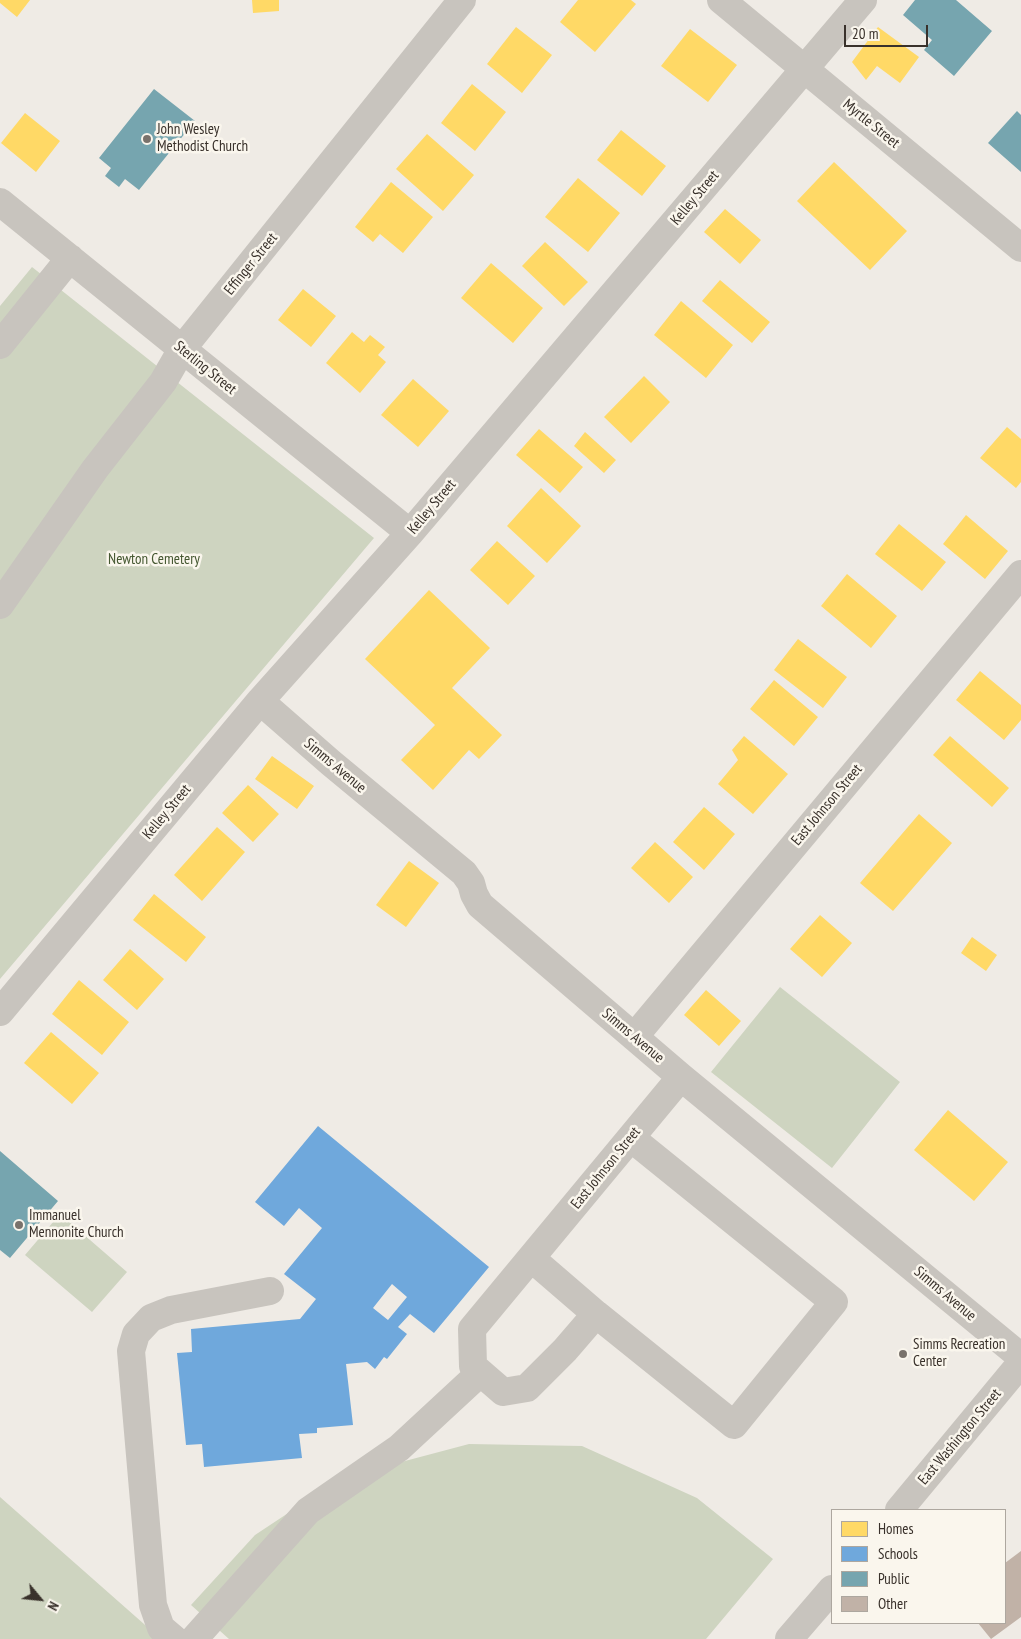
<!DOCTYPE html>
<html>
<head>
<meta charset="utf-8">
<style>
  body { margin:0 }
  #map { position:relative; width:1021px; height:1639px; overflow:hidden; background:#efebe5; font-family:"PT Sans Narrow",sans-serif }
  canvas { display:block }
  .legend { position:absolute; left:831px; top:1509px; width:175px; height:115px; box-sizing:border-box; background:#faf6ed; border:1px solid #ada79f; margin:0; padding:6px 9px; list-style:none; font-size:15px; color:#39312b }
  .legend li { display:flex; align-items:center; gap:10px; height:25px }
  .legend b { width:25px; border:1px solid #ada79f }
  .north { position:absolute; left:15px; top:1574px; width:50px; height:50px; -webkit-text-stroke:4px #faf6ed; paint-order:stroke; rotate:118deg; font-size:14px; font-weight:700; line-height:20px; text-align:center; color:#39312b }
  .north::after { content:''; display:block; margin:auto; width:18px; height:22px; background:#39312b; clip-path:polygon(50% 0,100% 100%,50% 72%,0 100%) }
  .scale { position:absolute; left:844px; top:25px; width:84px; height:22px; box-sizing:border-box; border:2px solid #39312b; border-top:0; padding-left:6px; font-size:15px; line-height:18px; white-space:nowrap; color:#39312b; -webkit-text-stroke:4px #faf6ed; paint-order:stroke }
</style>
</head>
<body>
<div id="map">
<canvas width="1021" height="1639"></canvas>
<ul class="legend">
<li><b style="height:14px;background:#ffd966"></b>Homes</li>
<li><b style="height:14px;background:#6fa8dc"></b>Schools</li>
<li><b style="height:14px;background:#76a5af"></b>Public</li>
<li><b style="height:14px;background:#c1b2a7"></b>Other</li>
</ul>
<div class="north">N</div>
<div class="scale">20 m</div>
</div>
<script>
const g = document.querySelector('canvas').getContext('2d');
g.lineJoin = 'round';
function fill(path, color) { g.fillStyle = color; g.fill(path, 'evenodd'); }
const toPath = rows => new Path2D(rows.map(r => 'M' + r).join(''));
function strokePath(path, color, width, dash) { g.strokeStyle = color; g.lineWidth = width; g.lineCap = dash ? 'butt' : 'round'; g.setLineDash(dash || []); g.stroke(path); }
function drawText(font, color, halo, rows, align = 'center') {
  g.font = font + ' "PT Sans Narrow",sans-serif'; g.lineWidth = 5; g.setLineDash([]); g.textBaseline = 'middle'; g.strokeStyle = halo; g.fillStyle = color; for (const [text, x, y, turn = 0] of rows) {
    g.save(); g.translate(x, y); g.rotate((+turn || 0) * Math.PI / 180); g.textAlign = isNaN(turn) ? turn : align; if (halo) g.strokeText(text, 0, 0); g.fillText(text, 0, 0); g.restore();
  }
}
const green = toPath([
  [32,267,374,538,0,979,0,306],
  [780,987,900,1082,832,1168,711,1072],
  [60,1214,127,1272,92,1312,25,1255],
  [469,1444,582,1446,697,1498,773,1559,706,1639,229,1639,191,1605,255,1535,341,1478],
  [0,1497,161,1639,0,1639]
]);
const homes = toPath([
  [0,0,30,0,17,17,0,3],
  [252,0,279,0,279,11,253,13],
  [578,0,631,0,636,4,595,52,560,22],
  [516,27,552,55,522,93,487,64],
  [878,27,919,57,900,83,877,66,866,80,852,62],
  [690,29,737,65,708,102,661,66],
  [472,84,506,112,475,151,441,123],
  [25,113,60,141,36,172,1,143],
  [621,130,666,166,642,196,597,160],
  [427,134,474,175,443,211,396,169],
  [834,162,907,231,870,270,797,201],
  [578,178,620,213,588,252,545,217],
  [391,182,433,217,403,253,380,234,373,242,355,227],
  [725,209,761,240,740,264,704,232],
  [545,242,588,282,564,306,522,266],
  [491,263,543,308,513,343,461,298],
  [720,280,770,322,752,343,702,301],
  [303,289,336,316,311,347,278,320],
  [681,301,733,345,706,378,654,335],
  [352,332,364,342,370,335,385,347,378,355,386,362,360,393,326,363],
  [644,376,670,402,631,443,604,417],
  [413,379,449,411,418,447,381,415],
  [1007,427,1021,439,1021,482,1016,488,980,458],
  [539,429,583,467,560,493,516,455],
  [585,432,616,460,604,473,574,446],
  [541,488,581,526,547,563,507,526],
  [966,515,1008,551,985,579,943,544],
  [899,524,946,562,922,591,875,554],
  [497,541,535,576,508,605,470,570],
  [847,574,897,616,871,648,821,606],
  [429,590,490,648,452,688,502,735,479,759,469,750,433,790,401,760,435,725,365,659],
  [798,639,847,677,823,708,774,670],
  [980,671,1021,705,1021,720,1004,740,956,700],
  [774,680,818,717,794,746,750,709],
  [744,736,788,774,753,814,718,784,738,760,732,750],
  [950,736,1009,788,992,807,933,755],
  [272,756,314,786,297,809,255,779],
  [248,785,279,814,253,842,222,813],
  [704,807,735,834,704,870,673,842],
  [919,814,952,843,893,911,860,883],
  [217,827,245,852,202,901,174,875],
  [655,842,693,877,669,903,631,868],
  [409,861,439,883,406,927,376,905],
  [154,894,206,937,186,962,133,920],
  [820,915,852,943,822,977,790,949],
  [972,937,997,955,986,971,961,953],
  [130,949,164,979,137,1010,103,980],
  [79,980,129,1022,102,1055,52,1014],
  [706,990,741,1021,719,1046,684,1015],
  [51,1032,99,1073,72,1104,24,1063],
  [948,1110,1008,1162,974,1201,914,1150]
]);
const schools = toPath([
  [318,1126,489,1267,434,1333,410,1314,398,1327,407,1334,387,1359,384,1357,375,1369,367,1362,346,1364,353,1425,317,1428,317,1433,299,1434,302,1458,204,1467,202,1444,186,1445,177,1353,192,1352,191,1329,300,1319,316,1299,284,1274,322,1228,299,1208,284,1226,255,1202],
  [392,1284,407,1297,388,1320,373,1308]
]);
const public = toPath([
  [915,0,956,0,992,31,954,76,924,50,932,40,903,15],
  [154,89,195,121,139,190,125,179,119,187,105,176,111,168,99,158],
  [1017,111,1021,115,1021,172,988,143],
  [0,1151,58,1201,10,1258,0,1250]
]);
const building = toPath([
  [1021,1551,1021,1617,991,1639,978,1623,1005,1623,1005,1563]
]);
const minor = toPath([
  [721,0,1021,248],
  [0,202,410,533],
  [0,345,70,258],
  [0,605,95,469,163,382,182,349,462,0],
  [260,701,331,763,464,873,471,883,474,894,480,905,681,1077,1021,1357],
  [0,1012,260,701,410,533,863,0],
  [634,1037,1021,574],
  [531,1258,596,1314,734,1425,834,1302,631,1138],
  [596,1314,565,1350,527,1388,503,1392,473,1366,472,1329,681,1077],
  [899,1510,1021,1363],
  [174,1639,161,1628,153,1605,131,1351,136,1334,151,1318,171,1310,270,1291],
  [194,1639,308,1511,399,1448,480,1373],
  [789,1639,832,1589]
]);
const markers = [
  [147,139,5,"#79726c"],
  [19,1225,5,"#79726c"],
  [903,1354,5,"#79726c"]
];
const streetNames = [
  ["Myrtle Street",871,124,39],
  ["Kelley Street",695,198,-50],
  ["Effinger Street",251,264,-51],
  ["Sterling Street",205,368,39],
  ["Kelley Street",432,507,-50],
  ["Simms Avenue",335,766,40],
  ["East Johnson Street",827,805,-50],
  ["Kelley Street",167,812,-50],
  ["Simms Avenue",633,1036,40],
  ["East Johnson Street",606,1168,-51],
  ["Simms Avenue",945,1294,40],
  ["East Washington Street",960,1437,-50]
];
const poiNames = [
  ["John Wesley",157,130],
  ["Methodist Church",157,147],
  ["Immanuel",29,1216],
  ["Mennonite Church",29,1233],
  ["Simms Recreation",913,1345],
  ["Center",913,1362]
];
const parkNames = [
  ["Newton Cemetery",154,560]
];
fill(green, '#ced4c0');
fill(homes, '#ffd966');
fill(schools, '#6fa8dc');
fill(public, '#76a5af');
fill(building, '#c1b2a7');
strokePath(minor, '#c8c4be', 28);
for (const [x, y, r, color] of markers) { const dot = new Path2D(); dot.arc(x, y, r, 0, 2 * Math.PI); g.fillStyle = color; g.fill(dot); strokePath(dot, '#faf6ed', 2); }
drawText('15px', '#39312b', '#faf6ed', streetNames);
drawText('15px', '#39312b', '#faf6ed', poiNames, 'left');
drawText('15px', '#445730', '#faf6ed', parkNames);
</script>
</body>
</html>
